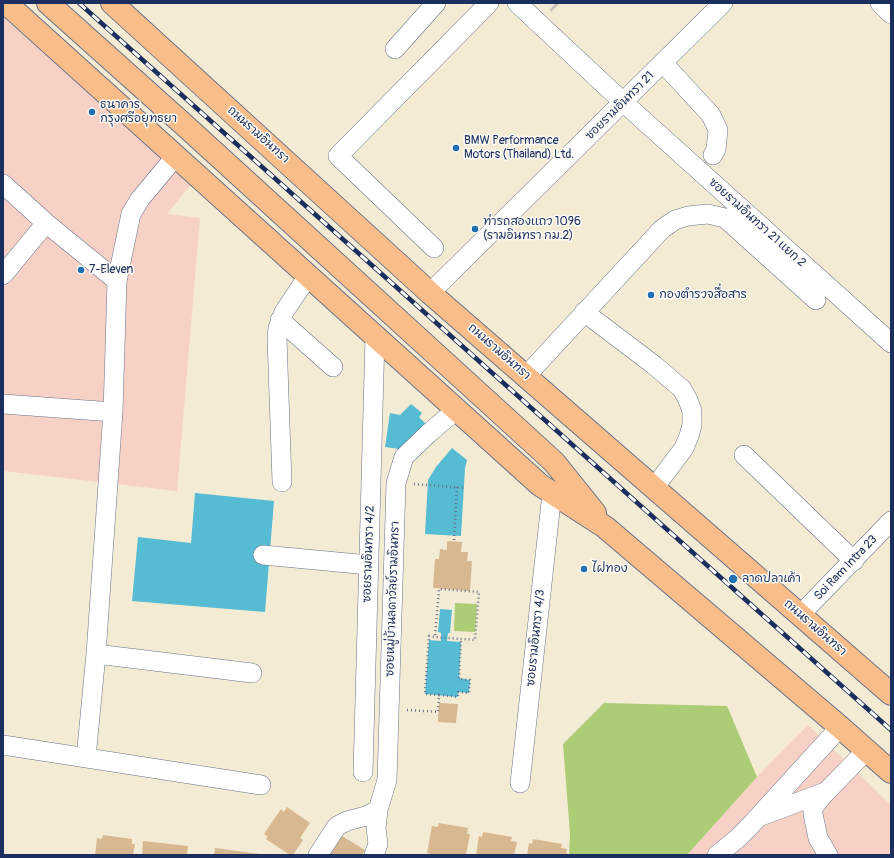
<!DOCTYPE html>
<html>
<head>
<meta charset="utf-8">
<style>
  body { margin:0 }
  #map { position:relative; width:894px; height:858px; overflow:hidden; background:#f4ebd5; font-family:Pangolin,sans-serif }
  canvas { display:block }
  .frame { position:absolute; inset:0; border:4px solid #1b2f5e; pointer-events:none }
</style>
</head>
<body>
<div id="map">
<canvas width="894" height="858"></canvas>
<div class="frame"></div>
</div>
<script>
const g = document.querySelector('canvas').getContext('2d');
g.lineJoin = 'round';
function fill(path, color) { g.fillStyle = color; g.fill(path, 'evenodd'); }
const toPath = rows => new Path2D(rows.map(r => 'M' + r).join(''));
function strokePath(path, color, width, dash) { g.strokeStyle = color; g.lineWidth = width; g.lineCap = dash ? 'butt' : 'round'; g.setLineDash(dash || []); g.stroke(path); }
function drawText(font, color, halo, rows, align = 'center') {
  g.font = font + ' Pangolin,"Playpen Sans Thai",sans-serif'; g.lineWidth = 3; g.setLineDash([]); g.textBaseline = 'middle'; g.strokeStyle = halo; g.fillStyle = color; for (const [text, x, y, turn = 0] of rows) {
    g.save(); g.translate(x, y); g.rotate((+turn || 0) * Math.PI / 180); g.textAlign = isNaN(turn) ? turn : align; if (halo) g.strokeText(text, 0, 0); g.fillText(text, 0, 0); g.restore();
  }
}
const built = toPath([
  [3,17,192,183,167,214,200,218,177,491,3,471],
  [808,725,891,805,891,855,687,855,757,777]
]);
const green = toPath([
  [455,603,477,604,475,632,454,631],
  [604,703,727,706,757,777,687,855,569,855,570,834,563,744]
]);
const water = toPath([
  [411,404,422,413,419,417,426,424,399,449,385,447,390,413,400,415],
  [452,448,467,460,465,468,461,536,425,534,428,480,436,467],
  [195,493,274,501,265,612,132,601,138,537,191,543],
  [440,609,452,610,450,633,448,633,447,641,461,642,459,678,470,680,469,693,458,692,458,697,425,694,429,640,441,641,441,633,438,632]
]);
const building = toPath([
  [447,541,462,542,461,552,468,552,467,561,472,561,470,591,433,588,435,559,439,559,440,549,447,550],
  [439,703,458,704,456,723,438,722],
  [287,807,310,823,300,838,303,840,293,855,290,855,266,839,268,837,264,834,281,809,284,812],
  [439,823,468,828,467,834,470,834,466,855,436,855,427,853,432,826,438,827],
  [483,832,512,837,511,841,517,842,514,855,476,855,479,836,482,837],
  [103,835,132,839,132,844,135,844,133,855,95,855,97,838,102,839],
  [342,836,365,850,362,855,330,855],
  [533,839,562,844,561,848,567,849,566,855,527,855,529,843,532,844],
  [143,841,188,846,187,855,142,855],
  [215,848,260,854,260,855,214,855]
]);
const minorTunnel = toPath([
  [556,3,558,5]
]);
const path = toPath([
  [414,484,464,488],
  [454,540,457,487],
  [439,695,458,697,458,692,469,693,470,680,459,679,461,639],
  [407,710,438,712,439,695,425,694,429,636,435,637,461,639,475,640,479,592,439,589,435,637]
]);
const minor = toPath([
  [517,3,623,102,891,343],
  [880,3,891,14],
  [395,49,436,3],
  [663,63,711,115,718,130,716,149,713,155],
  [3,184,46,223,117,281],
  [434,248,338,156,489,3],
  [3,275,46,223],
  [430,293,723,3],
  [584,312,654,365,682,389,688,400,692,411,692,425,689,436,684,448,654,488],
  [280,320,333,367],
  [526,376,662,229,675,220,688,216,708,214,725,218,816,300],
  [3,404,113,412],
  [744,455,854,561],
  [282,482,277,338,278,328,284,312,308,276],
  [263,555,369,565],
  [800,615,891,521],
  [96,654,252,673],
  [3,745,261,785],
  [86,758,96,654,113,412,117,281,131,214,140,199,176,156],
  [363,772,375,337],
  [520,783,552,493],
  [761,816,825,792],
  [318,855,337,826,347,821,366,816,378,810],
  [374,855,378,844,376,828,378,810,387,780,396,483,404,457,429,433,456,410],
  [717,855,737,839,749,827,840,727],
  [828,855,818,838,813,814,813,808,823,795,867,750]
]);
const major = toPath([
  [6,3,540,485,605,527,840,727,891,772],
  [48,3,181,122,554,462,595,513],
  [112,3,430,293,891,694]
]);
const rail = toPath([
  [79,3,891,730]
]);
const markers = [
  [92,112,4,"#1f6fb2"],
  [456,148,4,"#1f6fb2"],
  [475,229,4,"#1f6fb2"],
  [81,270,4,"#1f6fb2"],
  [651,295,4,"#1f6fb2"],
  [584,569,4,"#1f6fb2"],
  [733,579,5,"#1f6fb2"]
];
const poiNames = [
  ["ธนาคาร",100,105],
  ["กรุงศรีอยุทธยา",100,119],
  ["BMW Performance",464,141],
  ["Motors (Thailand) Ltd.",464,155],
  ["ท่ารถสองแถว 1096",483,222],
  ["(รามอินทรา กม.2)",483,236],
  ["7-Eleven",89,270],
  ["กองตำรวจสื่อสาร",659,295],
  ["ไฝทอง",592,569],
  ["ลาดปลาเค้า",742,579]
];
const streetNames = [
  ["ซอยรามอินทรา 21",620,106,-45],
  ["ถนนรามอินทรา",258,135,42],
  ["ซอยรามอินทรา 21 แยก 2",757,223,42],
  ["ถนนรามอินทรา",499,352,41],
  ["ซอยรามอินทรา 4/2",369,554,-88],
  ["Soi Ram Intra 23",846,568,-46],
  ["ซอยหมู่บ้านลดาวัลย์รามอินทรา",393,599,-88],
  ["ถนนรามอินทรา",815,628,41],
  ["ซอยรามอินทรา 4/3",536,638,-84]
];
fill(built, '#f7d1c6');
fill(green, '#accc75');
fill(water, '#55bcd3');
fill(building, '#d8b890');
strokePath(minorTunnel, '#c9c5bd', 19, [19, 10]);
strokePath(minor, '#677188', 20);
strokePath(major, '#677188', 24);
strokePath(path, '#677188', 2.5, [1, 3]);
strokePath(minor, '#fff', 19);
strokePath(major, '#f8bd89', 22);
strokePath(rail, '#1b2f5e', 4.5);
strokePath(rail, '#fdfcf7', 3, [9]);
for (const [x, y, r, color] of markers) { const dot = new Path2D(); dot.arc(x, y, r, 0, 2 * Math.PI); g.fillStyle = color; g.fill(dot); strokePath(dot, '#fdfcf7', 1.5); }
drawText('12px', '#1b2f5e', '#fdfcf7', poiNames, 'left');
drawText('12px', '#1b2f5e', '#fdfcf7', streetNames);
</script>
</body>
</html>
